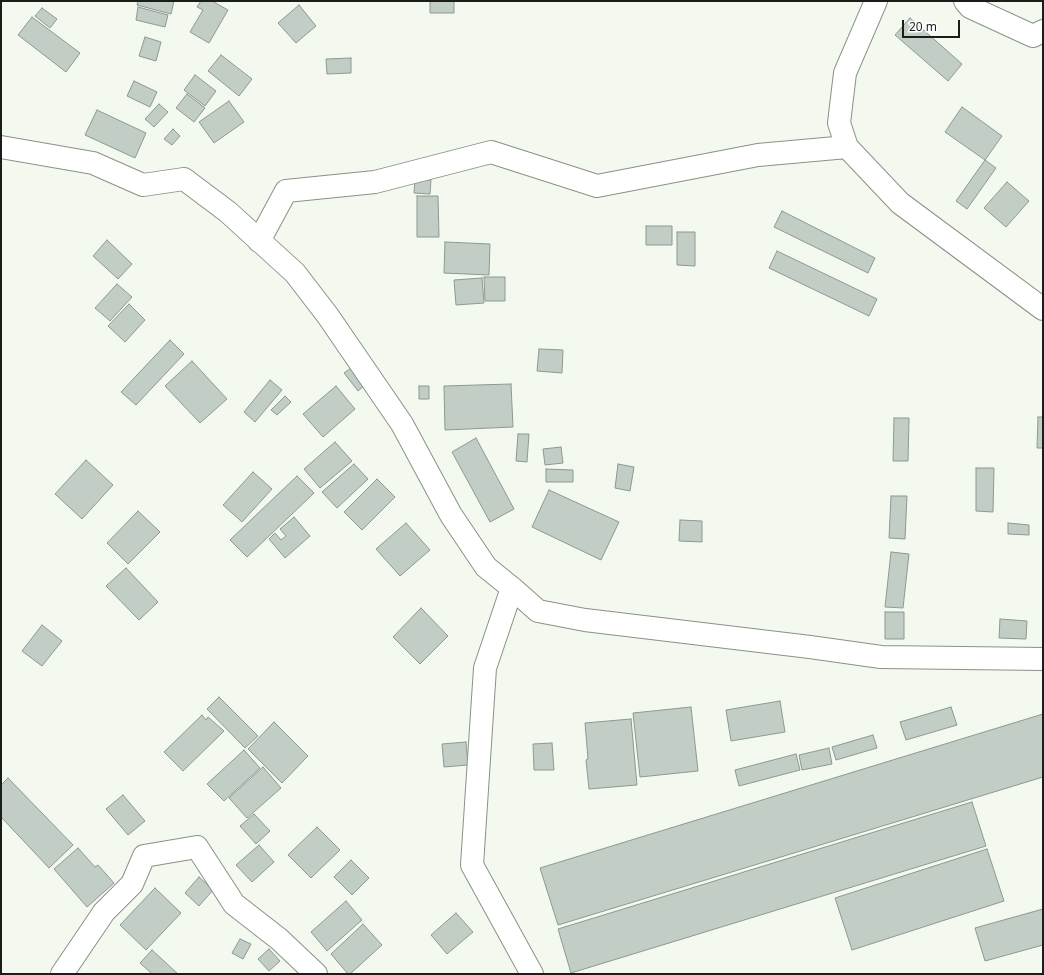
<!DOCTYPE html>
<html>
<head>
<meta charset="utf-8">
<style>
  body { margin:0 }
  #map { position:relative; width:1044px; height:975px; overflow:hidden; background:#f3f9ef; font-family:"Noto Sans",sans-serif }
  canvas { display:block }
  .frame { position:absolute; inset:0; border:2px solid #1b1d1a; pointer-events:none }
  .scale { position:absolute; left:902px; top:20px; width:58px; height:18px; box-sizing:border-box; border:2px solid #1b1d1a; border-top:0; padding-left:5px; font-size:12px; line-height:14px; white-space:nowrap; color:#1b1d1a; -webkit-text-stroke:3px #fff; paint-order:stroke }
</style>
</head>
<body>
<div id="map">
<canvas width="1044" height="975"></canvas>
<div class="frame"></div>
<div class="scale">20 m</div>
</div>
<script>
const g = document.querySelector('canvas').getContext('2d');
g.lineJoin = 'round';
function fill(path, color) { g.fillStyle = color; g.fill(path, 'evenodd'); }
const toPath = rows => new Path2D(rows.map(r => 'M' + r).join(''));
function strokePath(path, color, width, dash) { g.strokeStyle = color; g.lineWidth = width; g.lineCap = dash ? 'butt' : 'round'; g.setLineDash(dash || []); g.stroke(path); }
const building = toPath([
  [138,1,174,1,171,14,137,5,138,1],
  [201,1,212,1,228,10,209,43,190,32,203,10,197,7,201,1],
  [430,1,454,1,454,13,430,13,430,1],
  [299,5,316,26,296,43,278,23,299,5],
  [138,7,168,15,165,27,136,20,138,7],
  [42,8,57,19,50,28,35,16,42,8],
  [32,17,80,53,66,72,18,35,32,17],
  [910,18,962,64,948,81,895,35,910,18],
  [145,37,161,42,156,61,139,56,145,37],
  [221,55,252,79,239,96,208,71,221,55],
  [351,58,351,73,327,74,326,59,351,58],
  [195,75,216,91,205,106,184,90,195,75],
  [134,81,157,92,150,107,127,96,134,81],
  [187,94,205,108,194,122,176,108,187,94],
  [229,101,244,122,214,143,199,122,229,101],
  [159,104,168,112,154,127,145,119,159,104],
  [962,107,1002,136,985,160,945,132,962,107],
  [97,110,146,133,135,158,85,135,97,110],
  [173,129,180,136,172,145,164,139,173,129],
  [985,160,996,168,967,209,956,201,985,160],
  [415,179,431,180,430,194,414,193,415,179],
  [1007,182,1029,201,1006,227,984,208,1007,182],
  [417,196,438,196,439,237,417,237,417,196],
  [782,211,875,258,868,273,774,227,782,211],
  [646,226,672,226,672,245,646,245,646,226],
  [677,232,695,232,695,266,677,265,677,232],
  [107,240,132,264,118,279,93,256,107,240],
  [445,242,490,244,489,275,444,273,445,242],
  [777,251,877,299,869,316,769,268,777,251],
  [484,277,505,277,505,301,485,301,484,277],
  [482,278,484,303,456,305,454,280,482,278],
  [117,284,132,297,110,321,95,308,117,284],
  [129,304,145,320,125,342,108,326,129,304],
  [170,340,184,354,136,405,121,392,170,340],
  [539,349,563,350,562,373,537,371,539,349],
  [192,361,227,399,200,423,165,386,192,361],
  [355,365,369,382,358,391,344,373,355,365],
  [270,380,282,390,255,422,244,412,270,380],
  [511,384,513,427,445,430,444,386,511,384],
  [336,386,355,409,323,437,303,414,336,386],
  [419,386,429,386,429,399,419,399,419,386],
  [285,396,291,402,277,415,271,410,285,396],
  [1038,417,1043,417,1043,448,1037,448,1038,417],
  [894,418,909,418,908,461,893,461,894,418],
  [518,434,529,434,527,462,516,461,518,434],
  [476,438,514,509,490,522,452,452,476,438],
  [335,442,352,461,320,488,304,469,335,442],
  [561,447,563,463,545,465,543,449,561,447],
  [86,460,113,485,82,519,55,494,86,460],
  [354,464,368,479,337,508,322,492,354,464],
  [618,464,634,467,630,491,615,488,618,464],
  [976,468,994,468,993,512,976,511,976,468],
  [546,469,573,470,573,482,546,482,546,469],
  [253,472,272,489,242,522,223,505,253,472],
  [297,476,314,493,247,557,230,540,297,476],
  [377,479,395,497,362,530,344,512,377,479],
  [549,490,619,522,601,560,532,527,549,490],
  [891,496,907,496,905,539,889,538,891,496],
  [138,511,160,532,128,564,107,543,138,511],
  [294,517,310,536,285,558,269,539,275,533,281,540,286,536,280,529,294,517],
  [680,520,702,521,702,542,679,541,680,520],
  [406,523,430,550,400,576,376,549,406,523],
  [1008,523,1029,525,1029,535,1008,534,1008,523],
  [891,552,909,554,903,608,885,607,891,552],
  [126,568,158,602,139,620,106,586,126,568],
  [421,608,448,636,420,664,393,637,421,608],
  [885,612,904,612,904,639,885,639,885,612],
  [1000,619,1027,621,1026,639,999,638,1000,619],
  [42,625,62,641,42,666,22,651,42,625],
  [219,697,258,736,245,748,207,709,219,697],
  [780,701,785,732,731,741,726,710,780,701],
  [691,707,698,771,640,777,633,713,691,707],
  [951,707,957,725,906,740,900,722,951,707],
  [1043,714,1043,777,558,925,540,868,1043,714],
  [202,715,206,720,208,717,224,731,183,771,164,752,202,715],
  [631,719,637,785,589,789,586,760,588,759,585,723,631,719],
  [274,722,308,756,282,783,248,749,274,722],
  [873,735,877,748,836,760,832,747,873,735],
  [466,742,468,765,444,767,442,744,466,742],
  [552,743,554,770,534,770,533,744,552,743],
  [829,748,832,764,802,770,799,755,829,748],
  [244,750,260,768,224,801,207,784,244,750],
  [796,754,800,770,739,786,735,770,796,754],
  [263,767,281,788,247,818,229,798,263,767],
  [8,778,73,845,49,868,1,817,1,785,8,778],
  [123,795,145,821,128,835,106,809,123,795],
  [972,802,986,846,571,973,558,929,972,802],
  [254,814,270,831,256,844,240,826,254,814],
  [317,827,340,850,311,878,288,855,317,827],
  [259,845,274,862,252,882,236,865,259,845],
  [78,848,95,867,98,865,114,883,87,907,54,869,78,848],
  [987,849,1004,901,852,950,835,898,987,849],
  [351,860,369,878,352,895,334,877,351,860],
  [199,877,213,890,199,906,185,893,199,877],
  [155,888,181,913,146,950,120,925,155,888],
  [346,901,362,920,327,951,311,932,346,901],
  [1043,909,1043,945,985,961,975,928,1043,909],
  [456,913,473,932,447,954,431,935,456,913],
  [363,924,382,945,350,974,348,974,331,954,363,924],
  [240,939,251,944,243,959,232,953,240,939],
  [269,949,280,961,269,971,258,959,269,949],
  [152,950,178,974,152,974,140,963,152,950]
]);
const minor = toPath([
  [876,1,845,73,839,123,847,147,900,203,1043,309],
  [965,1,970,7,1033,36,1043,31],
  [1,147,93,163,143,185,184,179,228,212,295,273,328,316,402,424,451,515,486,567,512,588,538,611,585,620,810,647,881,657,1043,659],
  [259,241,286,191,375,182,491,152,597,186,758,155,847,147],
  [512,588,485,668,472,865,532,974],
  [62,974,104,912,132,884,144,856,197,847,234,904,279,939,316,974]
]);
fill(building, '#c2cdc6');
strokePath(building, '#8d9891', 1);
strokePath(minor, '#8b9187', 24);
strokePath(minor, '#fff', 22);
</script>
</body>
</html>
